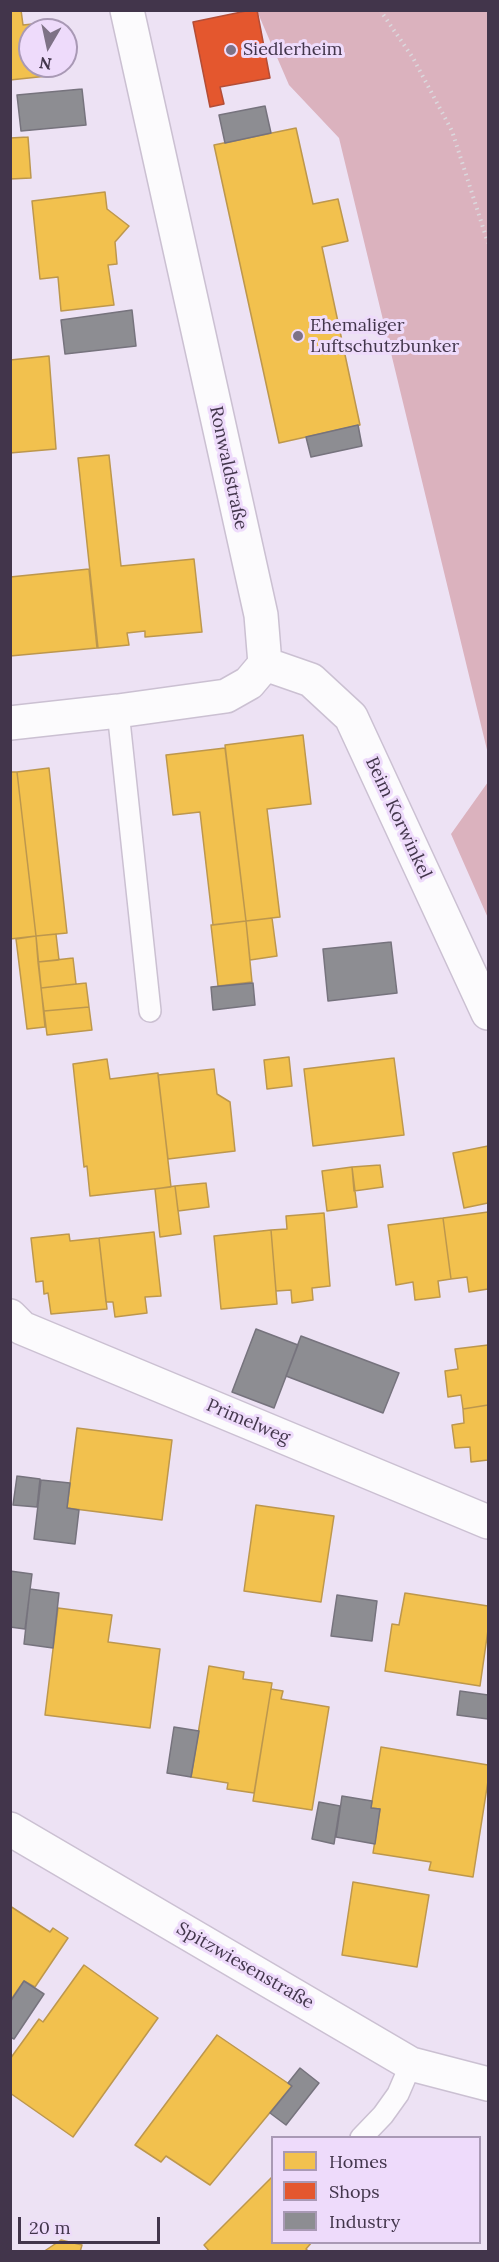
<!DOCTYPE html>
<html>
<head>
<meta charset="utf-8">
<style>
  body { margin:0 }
  #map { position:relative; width:499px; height:2262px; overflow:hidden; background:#ede2f4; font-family:Lora,serif }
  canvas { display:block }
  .frame { position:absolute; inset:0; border:12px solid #42354b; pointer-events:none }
  .legend { position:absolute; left:271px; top:2136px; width:210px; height:108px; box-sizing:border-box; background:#eedbfb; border:2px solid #a999b5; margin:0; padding:8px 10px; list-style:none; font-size:18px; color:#42354b }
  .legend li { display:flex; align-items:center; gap:12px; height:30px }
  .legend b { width:30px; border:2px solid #a999b5 }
  .north { position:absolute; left:18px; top:18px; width:60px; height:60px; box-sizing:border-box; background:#eedbfb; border:2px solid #a999b5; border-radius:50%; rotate:189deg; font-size:16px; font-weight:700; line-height:24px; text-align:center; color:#42354b }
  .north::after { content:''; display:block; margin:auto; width:21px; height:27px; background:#7e7286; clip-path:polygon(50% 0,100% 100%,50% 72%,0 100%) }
  .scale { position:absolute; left:18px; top:2217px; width:142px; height:27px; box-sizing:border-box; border:3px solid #42354b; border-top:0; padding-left:8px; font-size:18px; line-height:21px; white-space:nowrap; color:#42354b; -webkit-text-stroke:4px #eedbfb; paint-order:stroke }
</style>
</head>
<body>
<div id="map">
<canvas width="499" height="2262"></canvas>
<div class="frame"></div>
<ul class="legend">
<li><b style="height:16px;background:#f2c14e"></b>Homes</li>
<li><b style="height:16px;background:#e4572e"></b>Shops</li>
<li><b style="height:16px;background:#8d8d92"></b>Industry</li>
</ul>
<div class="north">N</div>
<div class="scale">20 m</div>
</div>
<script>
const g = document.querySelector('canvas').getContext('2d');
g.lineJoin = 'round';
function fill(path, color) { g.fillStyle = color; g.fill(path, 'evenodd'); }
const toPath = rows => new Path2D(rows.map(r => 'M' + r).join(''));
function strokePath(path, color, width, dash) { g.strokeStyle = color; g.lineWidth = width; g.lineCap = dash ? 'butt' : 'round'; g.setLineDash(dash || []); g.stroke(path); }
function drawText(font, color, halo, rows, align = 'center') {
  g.font = font + ' Lora,serif'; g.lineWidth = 6; g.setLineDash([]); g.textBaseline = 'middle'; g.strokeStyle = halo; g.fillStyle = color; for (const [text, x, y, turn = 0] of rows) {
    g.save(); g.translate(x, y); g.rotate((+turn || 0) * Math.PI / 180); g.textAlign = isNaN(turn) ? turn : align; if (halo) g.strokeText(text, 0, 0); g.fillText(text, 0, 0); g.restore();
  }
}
const forest = toPath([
  [257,11,488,11,488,754,339,138,289,85],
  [488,782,488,918,451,834]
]);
const homes = toPath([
  [10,10,21,10,23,25,52,22,52,30,30,30,30,66,56,66,57,75,10,80,10,10],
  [296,128,313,204,338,199,348,241,322,247,360,425,279,443,214,145,296,128],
  [28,137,31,178,10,179,10,138,28,137],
  [105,192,107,209,129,226,115,242,117,264,108,265,114,305,61,311,58,277,40,279,32,201,105,192],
  [49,356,56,449,10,453,10,360,49,356],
  [109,455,121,566,194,559,202,632,145,637,145,631,127,633,129,645,98,648,78,458,109,455],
  [89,569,97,648,10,656,10,577,89,569],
  [303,735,311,804,267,809,280,917,246,921,225,745,303,735],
  [225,748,246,921,213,925,200,812,173,815,166,755,225,748],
  [49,768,67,933,36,936,17,772,49,768],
  [10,772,17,772,36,936,10,939,10,772],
  [272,918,277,956,250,960,246,921,272,918],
  [246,921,252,982,218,986,211,925,246,921],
  [56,934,59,960,38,962,36,936,56,934],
  [36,936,45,1027,27,1029,16,939,36,936],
  [73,958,76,984,41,988,38,962,73,958],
  [86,983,89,1007,44,1011,41,988,86,983],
  [89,1007,92,1030,47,1035,44,1011,89,1007],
  [289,1057,292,1086,267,1089,264,1060,289,1057],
  [394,1058,404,1135,313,1146,304,1069,394,1058],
  [107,1059,110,1079,158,1073,171,1187,90,1196,87,1166,84,1167,73,1064,107,1059],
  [214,1069,217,1094,230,1102,235,1151,168,1159,158,1075,214,1069],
  [488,1146,488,1203,464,1208,453,1153,488,1146],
  [380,1165,383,1187,354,1191,352,1167,380,1165],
  [352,1167,357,1207,327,1211,322,1171,352,1167],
  [206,1183,209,1207,178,1211,175,1186,206,1183],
  [175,1186,181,1234,160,1237,155,1189,175,1186],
  [488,1212,488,1289,469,1292,467,1277,451,1279,443,1218,488,1212],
  [324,1213,330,1286,312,1288,313,1300,292,1303,291,1290,276,1291,271,1230,287,1229,286,1216,324,1213],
  [443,1218,451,1279,438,1281,440,1297,415,1300,413,1282,396,1285,388,1225,443,1218],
  [271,1230,277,1304,221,1309,214,1236,271,1230],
  [154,1232,161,1296,145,1297,147,1313,115,1317,113,1302,106,1302,99,1238,154,1232],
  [69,1234,70,1241,99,1238,107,1309,51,1314,48,1293,44,1294,43,1281,36,1282,31,1238,69,1234],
  [488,1345,488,1405,463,1409,461,1395,448,1397,445,1371,458,1369,455,1349,488,1345],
  [488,1405,488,1460,471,1462,470,1447,455,1448,452,1425,464,1423,463,1409,488,1405],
  [77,1428,172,1440,162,1520,67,1508,77,1428],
  [256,1505,334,1516,321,1602,244,1591,256,1505],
  [405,1593,488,1606,488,1630,480,1686,385,1671,392,1624,399,1625,405,1593],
  [58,1608,112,1615,108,1642,160,1649,150,1728,45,1715,58,1608],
  [209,1666,244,1672,243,1679,272,1683,254,1793,227,1789,228,1783,191,1777,209,1666],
  [271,1689,283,1691,281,1699,329,1707,312,1810,253,1801,271,1689],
  [381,1747,488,1765,488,1781,473,1877,429,1870,431,1862,373,1853,380,1809,371,1808,381,1747],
  [353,1882,429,1895,417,1967,342,1955,353,1882],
  [10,1906,50,1932,53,1928,68,1938,35,1987,24,1981,10,2001,10,1906],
  [84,1965,158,2018,73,2137,10,2093,10,2059,39,2019,43,2022,84,1965],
  [217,2035,292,2086,210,2185,166,2156,161,2162,135,2145,217,2035],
  [272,2177,272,2242,312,2242,306,2249,309,2252,210,2252,204,2245,272,2177],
  [61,2240,82,2245,80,2252,43,2252,61,2240]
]);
const shops = toPath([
  [251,10,257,10,270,78,220,87,224,104,210,107,193,22,251,10]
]);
const industry = toPath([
  [82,89,86,125,21,131,17,95,82,89],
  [265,106,271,133,225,143,219,115,265,106],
  [132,310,136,346,65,354,61,320,132,310],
  [358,425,362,446,311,457,306,437,358,425],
  [391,942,397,993,328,1001,323,949,391,942],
  [253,983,255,1005,213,1010,211,987,253,983],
  [256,1329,298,1345,274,1408,232,1392,256,1329],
  [301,1336,399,1373,383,1413,286,1376,301,1336],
  [17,1476,40,1479,37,1507,13,1505,17,1476],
  [41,1480,70,1483,67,1508,79,1510,75,1544,34,1539,41,1480],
  [10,1571,32,1574,25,1629,10,1627,10,1571],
  [30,1589,59,1593,53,1648,24,1644,30,1589],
  [337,1595,377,1601,372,1641,331,1636,337,1595],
  [460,1691,488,1695,488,1719,457,1715,460,1691],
  [174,1727,199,1731,191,1777,167,1773,174,1727],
  [342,1796,372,1801,371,1808,380,1809,375,1844,336,1837,342,1796],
  [319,1802,340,1806,334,1844,312,1839,319,1802],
  [24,1981,44,1994,14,2039,10,2037,10,2002,24,1981],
  [300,2068,319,2083,286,2125,270,2113,292,2086,288,2083,300,2068]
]);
const path = toPath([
  [380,10,413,58,452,131,488,243]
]);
const lane = toPath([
  [118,711,150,1011],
  [361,2138,383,2115,398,2094,411,2064]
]);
const street = toPath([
  [265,664,311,680,351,717,488,1013],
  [10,723,118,711,226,696,249,683,265,664,261,615,127,10],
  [10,1316,22,1328,488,1522],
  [10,1829,411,2064,488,2084]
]);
const markers = [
  [231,50,6,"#7e7286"],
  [298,336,6,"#7e7286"]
];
const poiNames = [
  ["Siedlerheim",243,50],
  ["Ehemaliger",310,326],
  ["Luftschutzbunker",310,347]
];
const streetNames = [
  ["Ronwaldstraße",228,468,78],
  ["Beim Korwinkel",398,818,65],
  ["Primelweg",248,1422,23],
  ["Spitzwiesenstraße",245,1966,30]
];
fill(forest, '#dbb2be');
fill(homes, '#f2c14e');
strokePath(homes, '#bd974d', 1.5);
fill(shops, '#e4572e');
strokePath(shops, '#b34d37', 1.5);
fill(industry, '#8d8d92');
strokePath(industry, '#76737d', 1.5);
strokePath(lane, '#cbc0d2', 24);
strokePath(street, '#cbc0d2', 36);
strokePath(path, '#dbd8dd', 4, [1.5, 4.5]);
strokePath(lane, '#fcfbfd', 21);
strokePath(street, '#fcfbfd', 33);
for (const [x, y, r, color] of markers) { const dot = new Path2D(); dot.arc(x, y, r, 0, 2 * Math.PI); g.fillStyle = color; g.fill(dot); strokePath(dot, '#eedbfb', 2); }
drawText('18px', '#42354b', '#eedbfb', poiNames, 'left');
drawText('18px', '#42354b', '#eedbfb', streetNames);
</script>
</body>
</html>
